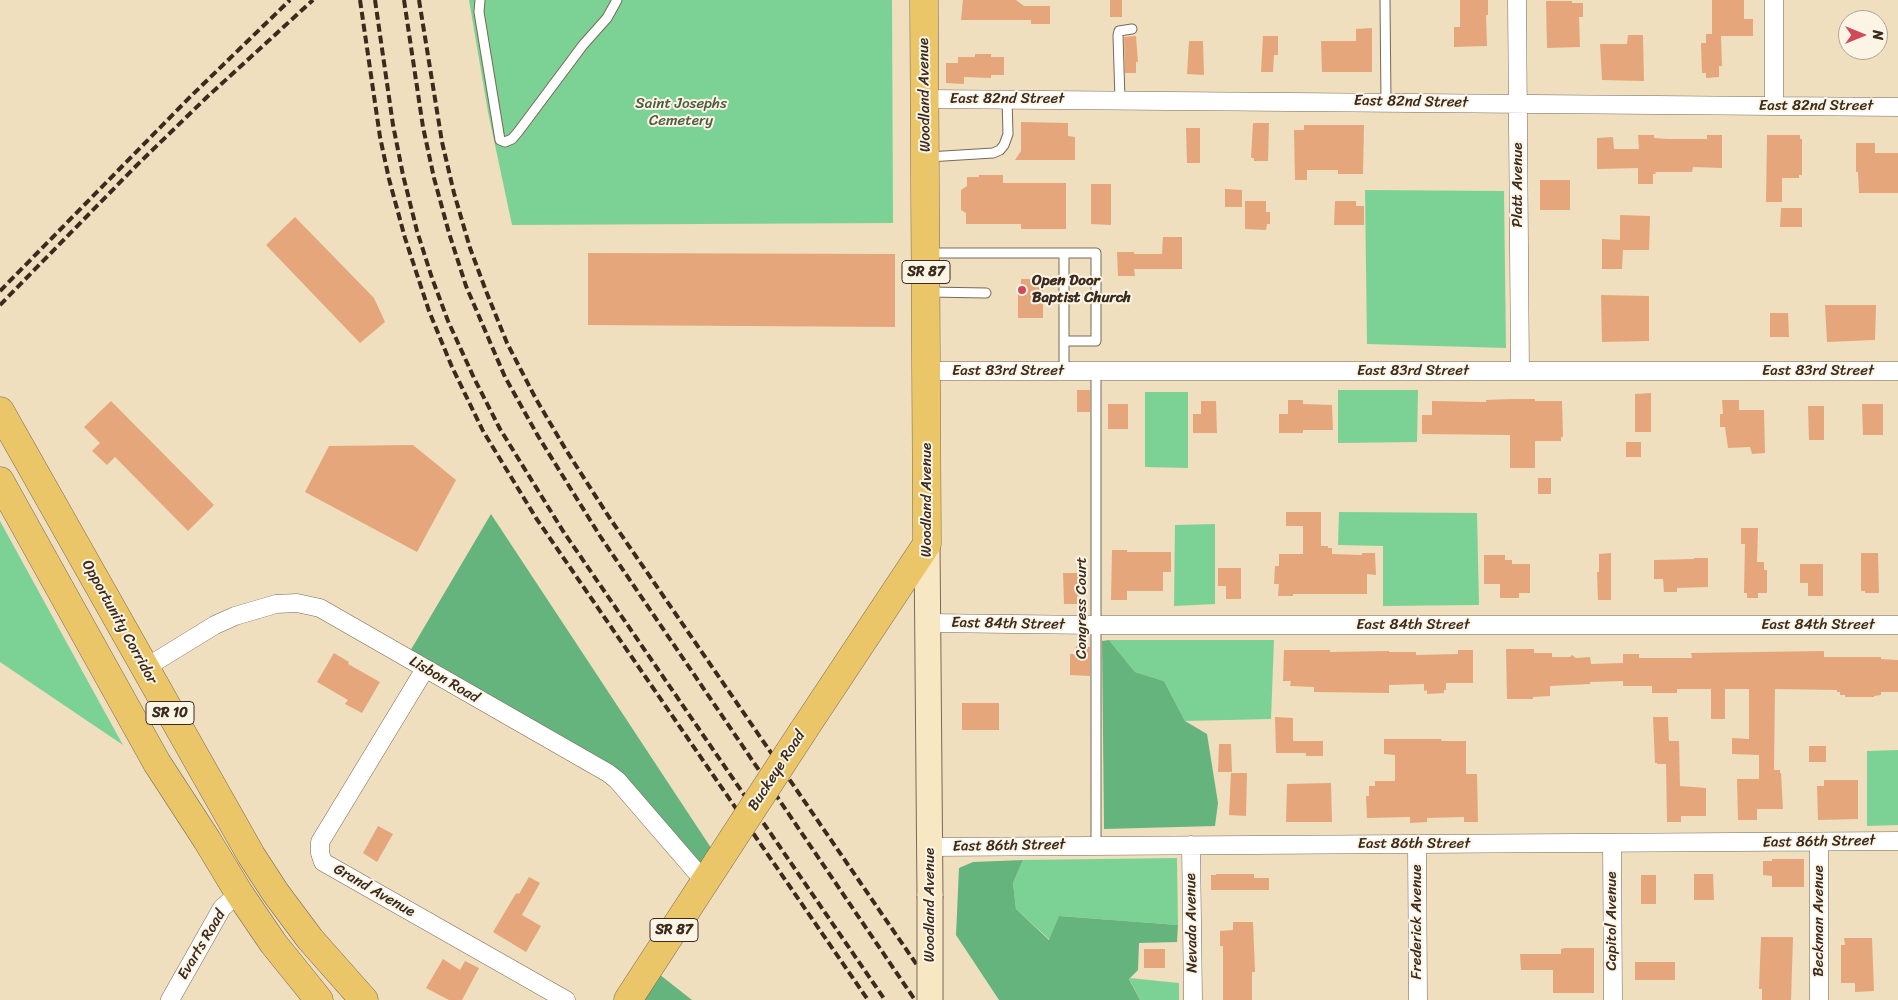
<!DOCTYPE html>
<html>
<head>
<meta charset="utf-8">
<style>
  body { margin:0 }
  #map { position:relative; width:1898px; height:1000px; overflow:hidden; background:#efdfbe; font-family:Sriracha,sans-serif }
  canvas { display:block }
  .north { position:absolute; left:1838px; top:10px; width:50px; height:50px; box-sizing:border-box; background:#fcf5e5; border:1px solid #afa495; border-radius:50%; rotate:90deg; font-size:14px; font-weight:700; line-height:20px; text-align:center; color:#3b2a1e }
  .north::after { content:''; display:block; margin:auto; width:18px; height:22px; background:#d1495b; clip-path:polygon(50% 0,100% 100%,50% 72%,0 100%) }
</style>
</head>
<body>
<div id="map">
<canvas width="1898" height="1000"></canvas>
<div class="north">N</div>
</div>
<script>
const g = document.querySelector('canvas').getContext('2d');
g.lineJoin = 'round';
function fill(path, color) { g.fillStyle = color; g.fill(path, 'evenodd'); }
const toPath = rows => new Path2D(rows.map(r => 'M' + r).join(''));
function strokePath(path, color, width, dash) { g.strokeStyle = color; g.lineWidth = width; g.lineCap = dash ? 'butt' : 'round'; g.setLineDash(dash || []); g.stroke(path); }
function drawText(font, color, halo, rows, align = 'center') {
  g.font = font + ' Sriracha,sans-serif'; g.lineWidth = 4; g.setLineDash([]); g.textBaseline = 'middle'; g.strokeStyle = halo; g.fillStyle = color; for (const [text, x, y, turn = 0] of rows) {
    g.save(); g.translate(x, y); g.rotate((+turn || 0) * Math.PI / 180); g.textAlign = isNaN(turn) ? turn : align; if (halo) g.strokeText(text, 0, 0); g.fillText(text, 0, 0); g.restore();
  }
}
const green = toPath([
  [469,0,892,0,893,223,512,225,488,112],
  [1365,190,1504,191,1506,348,1367,344],
  [1338,390,1418,390,1417,442,1338,443],
  [1145,392,1188,392,1188,468,1145,467],
  [1339,512,1477,513,1479,605,1383,606,1383,546,1338,545],
  [0,521,102,707,123,745,0,662],
  [1215,524,1215,604,1174,606,1175,525],
  [1109,640,1274,640,1271,719,1185,721,1164,681,1135,672],
  [1898,750,1898,825,1867,826,1867,751],
  [1177,858,1178,925,1059,916,1050,940,1016,909,1013,883,1023,860],
  [1129,978,1179,983,1179,1000,1140,1000]
]);
const forest = toPath([
  [491,514,719,860,705,882,617,780,406,658],
  [1109,640,1135,672,1164,681,1185,721,1207,734,1218,803,1215,826,1104,829,1102,641],
  [1023,860,1013,883,1016,909,1049,940,1059,916,1178,925,1177,942,1139,943,1138,970,1129,979,1140,1000,999,1000,956,935,959,868,973,862],
  [650,967,692,1000,628,1000]
]);
const building = toPath([
  [963,0,1016,0,1024,6,1050,6,1050,24,1031,24,1031,20,961,20],
  [1110,0,1122,0,1122,17,1110,17],
  [1460,0,1488,0,1488,15,1486,15,1487,46,1454,47,1454,27,1460,27],
  [1712,0,1744,0,1744,19,1753,19,1753,36,1721,36,1722,66,1719,66,1719,77,1706,78,1706,73,1702,73,1701,43,1706,43,1706,34,1712,34],
  [1546,1,1572,1,1572,3,1583,3,1583,17,1579,17,1580,47,1547,48],
  [1372,28,1372,72,1322,72,1321,41,1356,41,1356,29],
  [1628,35,1643,35,1644,81,1602,80,1600,44,1627,44],
  [1136,36,1138,62,1136,62,1136,73,1125,73,1124,37],
  [1263,36,1278,36,1278,55,1274,55,1273,72,1261,72],
  [1189,41,1203,41,1204,75,1187,74],
  [975,54,991,54,991,57,1004,57,1004,75,991,75,991,78,964,77,964,84,946,83,946,63,958,63,958,57,975,57],
  [1021,122,1068,123,1068,136,1075,137,1075,160,1015,160,1021,151],
  [1253,123,1269,123,1268,161,1254,161,1254,158,1251,158],
  [1304,125,1364,125,1363,174,1338,174,1338,170,1307,170,1307,180,1295,180,1294,130,1304,130],
  [1186,128,1200,128,1200,163,1187,163],
  [1638,135,1654,135,1654,138,1667,139,1707,139,1707,135,1722,135,1722,168,1693,167,1692,172,1655,172,1656,174,1653,174,1653,184,1638,184,1638,168,1597,169,1597,138,1613,137,1614,149,1639,149],
  [1767,135,1800,135,1800,139,1802,139,1802,175,1799,175,1799,178,1782,178,1782,202,1766,202],
  [1856,143,1875,143,1875,153,1898,153,1898,193,1859,193,1858,172,1856,172],
  [979,175,1003,175,1003,183,1066,183,1066,229,1021,229,1021,224,966,224,966,213,961,210,961,190,967,186,967,177,979,177],
  [1540,180,1570,180,1570,210,1540,210],
  [1091,184,1111,184,1111,225,1091,224],
  [1225,189,1242,190,1242,207,1225,207],
  [1245,201,1266,201,1266,212,1270,212,1270,224,1267,224,1266,230,1245,229],
  [1335,201,1356,201,1356,206,1364,206,1364,225,1334,225],
  [1781,208,1802,208,1802,227,1780,227],
  [1620,215,1650,216,1649,250,1623,250,1622,269,1602,269,1602,239,1620,240],
  [295,217,374,298,385,322,360,343,266,245],
  [1163,237,1182,237,1182,269,1134,269,1135,276,1118,276,1117,252,1134,252,1134,254,1162,254],
  [588,253,895,254,895,327,588,325],
  [1021,279,1043,279,1043,318,1018,318,1018,290,1021,290],
  [1601,295,1649,296,1649,341,1602,342],
  [1825,305,1876,305,1875,340,1827,342],
  [1770,313,1788,313,1789,337,1770,337],
  [1077,390,1090,390,1090,412,1077,412],
  [1651,393,1651,432,1635,432,1635,394],
  [1510,399,1535,399,1535,401,1562,401,1563,437,1561,437,1561,441,1535,441,1535,468,1510,468,1510,435,1422,434,1422,415,1432,415,1432,401,1486,402,1486,400],
  [1288,400,1303,400,1303,404,1332,405,1333,430,1303,430,1303,433,1279,433,1279,414,1288,414],
  [1722,400,1739,400,1739,410,1764,410,1765,453,1752,454,1750,447,1728,448,1725,427,1720,427,1720,414,1723,414],
  [111,401,214,505,188,531,115,457,107,465,92,451,100,443,84,427],
  [1201,401,1216,401,1217,433,1193,433,1193,414,1201,414],
  [1108,404,1128,404,1128,429,1108,429],
  [1862,404,1883,404,1883,435,1863,435],
  [1808,406,1824,406,1824,440,1809,440],
  [1626,442,1641,442,1641,457,1626,457],
  [413,445,456,480,417,552,305,492,329,446],
  [1538,478,1551,478,1551,494,1538,494],
  [1286,512,1321,512,1321,546,1328,546,1328,548,1332,548,1332,554,1362,555,1362,553,1375,553,1376,575,1367,574,1367,594,1293,594,1293,596,1278,596,1279,584,1274,584,1275,566,1279,566,1279,554,1303,554,1303,526,1286,526],
  [1741,528,1758,528,1757,562,1764,562,1764,570,1767,570,1767,593,1758,593,1758,598,1747,598,1747,593,1744,593,1745,544,1741,544],
  [1112,550,1127,550,1127,552,1171,552,1171,572,1163,572,1163,591,1127,591,1127,600,1111,600],
  [1611,553,1611,600,1598,600,1597,572,1599,572,1599,554],
  [1861,553,1878,553,1879,593,1865,593,1865,591,1861,591],
  [1484,555,1505,555,1505,560,1512,560,1512,564,1530,564,1530,593,1519,593,1519,598,1500,598,1500,584,1484,584],
  [1694,558,1708,558,1708,587,1677,588,1677,592,1664,592,1663,579,1654,579,1654,560,1694,559],
  [1800,564,1823,564,1823,596,1808,596,1808,583,1800,583],
  [1218,568,1241,568,1241,599,1226,599,1226,586,1218,586],
  [1063,573,1080,573,1080,584,1083,584,1083,595,1077,596,1077,604,1064,604],
  [1076,646,1090,647,1090,676,1070,675,1070,654,1075,654],
  [1506,649,1534,649,1534,653,1552,653,1552,657,1570,657,1572,655,1576,658,1590,657,1591,664,1623,663,1623,654,1639,654,1639,658,1692,658,1691,653,1824,651,1824,657,1881,657,1881,659,1898,660,1898,692,1881,692,1881,695,1874,696,1874,697,1845,697,1845,695,1840,695,1840,692,1837,692,1837,690,1775,689,1774,770,1780,770,1780,773,1781,773,1783,809,1757,809,1757,820,1738,820,1737,779,1759,779,1759,755,1732,754,1732,738,1749,739,1749,689,1725,689,1725,719,1711,719,1711,689,1677,689,1677,693,1652,693,1652,686,1623,686,1623,681,1590,682,1590,684,1550,686,1550,696,1533,697,1533,699,1507,699],
  [1284,650,1330,650,1330,652,1389,651,1389,652,1416,652,1416,655,1458,654,1458,650,1473,650,1473,683,1446,683,1446,690,1444,690,1444,693,1427,694,1427,690,1424,691,1424,684,1389,685,1389,693,1314,692,1314,687,1290,686,1291,681,1283,681],
  [334,653,349,662,348,664,380,682,362,713,345,704,348,700,317,682],
  [962,703,999,703,999,730,962,730],
  [1275,717,1293,718,1293,741,1323,741,1323,756,1306,756,1306,753,1276,753],
  [1653,717,1668,717,1669,741,1679,741,1680,786,1706,788,1706,816,1681,816,1681,822,1667,822,1666,764,1657,764,1657,763,1655,763],
  [1384,739,1441,739,1442,741,1466,741,1466,774,1477,774,1478,822,1464,822,1464,817,1427,818,1427,822,1410,823,1410,817,1367,818,1366,796,1369,796,1369,786,1375,786,1375,781,1395,781,1395,755,1384,754],
  [1219,744,1231,744,1232,772,1218,772],
  [1809,746,1826,746,1826,762,1809,762],
  [1231,773,1247,773,1246,816,1229,815],
  [1824,780,1858,780,1858,819,1818,820,1817,786,1824,786],
  [1331,783,1332,822,1286,822,1287,784],
  [378,826,393,834,377,862,363,853],
  [1772,859,1804,859,1804,887,1772,887,1772,876,1763,875,1763,861,1772,861],
  [1216,874,1254,874,1254,878,1269,878,1269,890,1211,890,1211,875,1216,875],
  [1694,874,1713,874,1714,900,1694,900],
  [1641,875,1656,875,1656,904,1641,904],
  [529,877,540,883,522,915,541,926,526,952,493,932,515,895,517,893,519,894],
  [1233,922,1253,922,1255,972,1252,972,1252,1000,1223,1000,1223,946,1220,946,1220,931,1233,930],
  [1761,937,1793,937,1791,1000,1762,1000,1762,989,1759,989],
  [1844,938,1872,938,1874,991,1855,992,1855,983,1841,983,1841,945,1845,945],
  [1565,948,1594,948,1594,993,1553,993,1553,970,1521,970,1520,954,1561,954,1561,949],
  [1144,949,1165,949,1165,968,1144,968],
  [443,959,460,970,465,961,479,968,462,1000,449,1000,426,988],
  [1635,962,1675,962,1675,980,1635,980]
]);
const service = toPath([
  [480,0,479,12,500,140,505,142,512,139,518,132,583,45,607,18,617,0],
  [1385,0,1386,102],
  [1120,100,1118,35,1119,31,1132,29],
  [928,157,993,153,1000,150,1004,145,1008,134,1007,99],
  [929,253,1096,253,1096,341,1064,341],
  [1064,253,1064,371],
  [929,292,986,293],
  [1096,371,1096,845]
]);
const minor = toPath([
  [1517,0,1520,371],
  [1774,0,1774,106],
  [925,99,1898,107],
  [927,371,1898,371],
  [928,623,1096,625,1898,625],
  [145,668,215,625,235,616,276,604,297,603,320,608,608,773,617,780,705,882],
  [425,669,320,842,320,853,323,862,566,1000],
  [1612,843,1613,1000],
  [1417,844,1418,1000],
  [1191,845,1193,1000],
  [929,847,1898,841],
  [170,1000,222,908,239,893],
  [1819,1000,1819,843]
]);
const secondary = toPath([
  [927,544,930,896]
]);
const primary = toPath([
  [0,411,251,855,275,892,310,939,364,1000],
  [0,481,157,763,207,840,239,893,273,943,319,1000],
  [803,731,927,544,924,0],
  [628,1000,719,860]
]);
const rail = toPath([
  [360,0,380,137,389,179,405,238,429,311,452,367,483,431,536,518,868,1000],
  [375,0,393,125,403,175,417,231,432,278,448,321,474,378,500,429,563,531,885,1000],
  [404,0,423,127,434,178,449,233,466,286,505,377,538,436,600,536,915,1000],
  [419,0,442,142,454,193,470,248,486,291,507,343,536,399,566,450,609,517,941,1000],
  [0,291,191,96,290,0],
  [0,305,136,166,206,98,313,0]
]);
const secondaryBridge = toPath([
  [930,896,930,1000]
]);
const primaryBridge = toPath([
  [719,860,803,731]
]);
const markers = [
  [1022,290,5,"#d1495b"]
];
const shields = [
  [926,272,48],
  [170,713,48],
  [674,930,48]
];
const shieldNames = [
  ["SR 87",926,272],
  ["SR 10",170,713],
  ["SR 87",674,930]
];
const streetNames = [
  ["Woodland Avenue",925,95,-91],
  ["East 82nd Street",1007,99],
  ["East 82nd Street",1411,102,1],
  ["East 82nd Street",1816,106],
  ["Platt Avenue",1518,185,-90],
  ["East 83rd Street",1008,371],
  ["East 83rd Street",1413,371],
  ["East 83rd Street",1818,371],
  ["Woodland Avenue",927,500,-90],
  ["Congress Court",1082,608,-90],
  ["Opportunity Corridor",119,622,61],
  ["East 84th Street",1008,624,1],
  ["East 84th Street",1413,625],
  ["East 84th Street",1818,625],
  ["Lisbon Road",444,680,30],
  ["Buckeye Road",777,771,-57],
  ["East 86th Street",1819,842,-1],
  ["East 86th Street",1414,844],
  ["East 86th Street",1009,846,-1],
  ["Grand Avenue",374,891,30],
  ["Woodland Avenue",930,905,-90],
  ["Capitol Avenue",1612,921,-90],
  ["Beckman Avenue",1819,921,-90],
  ["Frederick Avenue",1417,922,-90],
  ["Nevada Avenue",1192,923,-91],
  ["Evarts Road",202,945,-59]
];
const parkNames = [
  ["Saint Josephs",681,104],
  ["Cemetery",681,121]
];
const poiNames = [
  ["Open Door",1032,281],
  ["Baptist Church",1032,298]
];
fill(green, '#7cd295');
fill(forest, '#65b47e');
fill(building, '#e5a67b');
strokePath(service, '#7a6956', 11);
strokePath(minor, '#7a6956', 19);
strokePath(secondary, '#7a6956', 27);
strokePath(primary, '#7a6956', 29);
strokePath(service, '#fff', 9);
strokePath(minor, '#fff', 18);
strokePath(secondary, '#f7e8c3', 25);
strokePath(primary, '#ebc669', 28);
strokePath(rail, '#3b2a1e', 4, [8, 4]);
strokePath(secondaryBridge, '#7a6956', 27, []);
strokePath(primaryBridge, '#7a6956', 29, []);
strokePath(secondaryBridge, '#f7e8c3', 25);
strokePath(primaryBridge, '#ebc669', 28);
for (const [x, y, r, color] of markers) { const dot = new Path2D(); dot.arc(x, y, r, 0, 2 * Math.PI); g.fillStyle = color; g.fill(dot); strokePath(dot, '#fcf5e5', 2); }
for (const [x, y, w] of shields) { const box = new Path2D(); box.roundRect(x - w / 2, y - 11.5, w, 23, 4); g.fillStyle = '#fcf5e5'; g.fill(box); strokePath(box, '#3b2a1e', 1); }
drawText('bold 14px', '#3b2a1e', null, shieldNames);
drawText('15px', '#3b2a1e', '#fcf5e5', streetNames);
drawText('15px', '#4e5c42', '#fcf5e5', parkNames);
drawText('bold 15px', '#3b2a1e', '#fcf5e5', poiNames, 'left');
</script>
</body>
</html>
